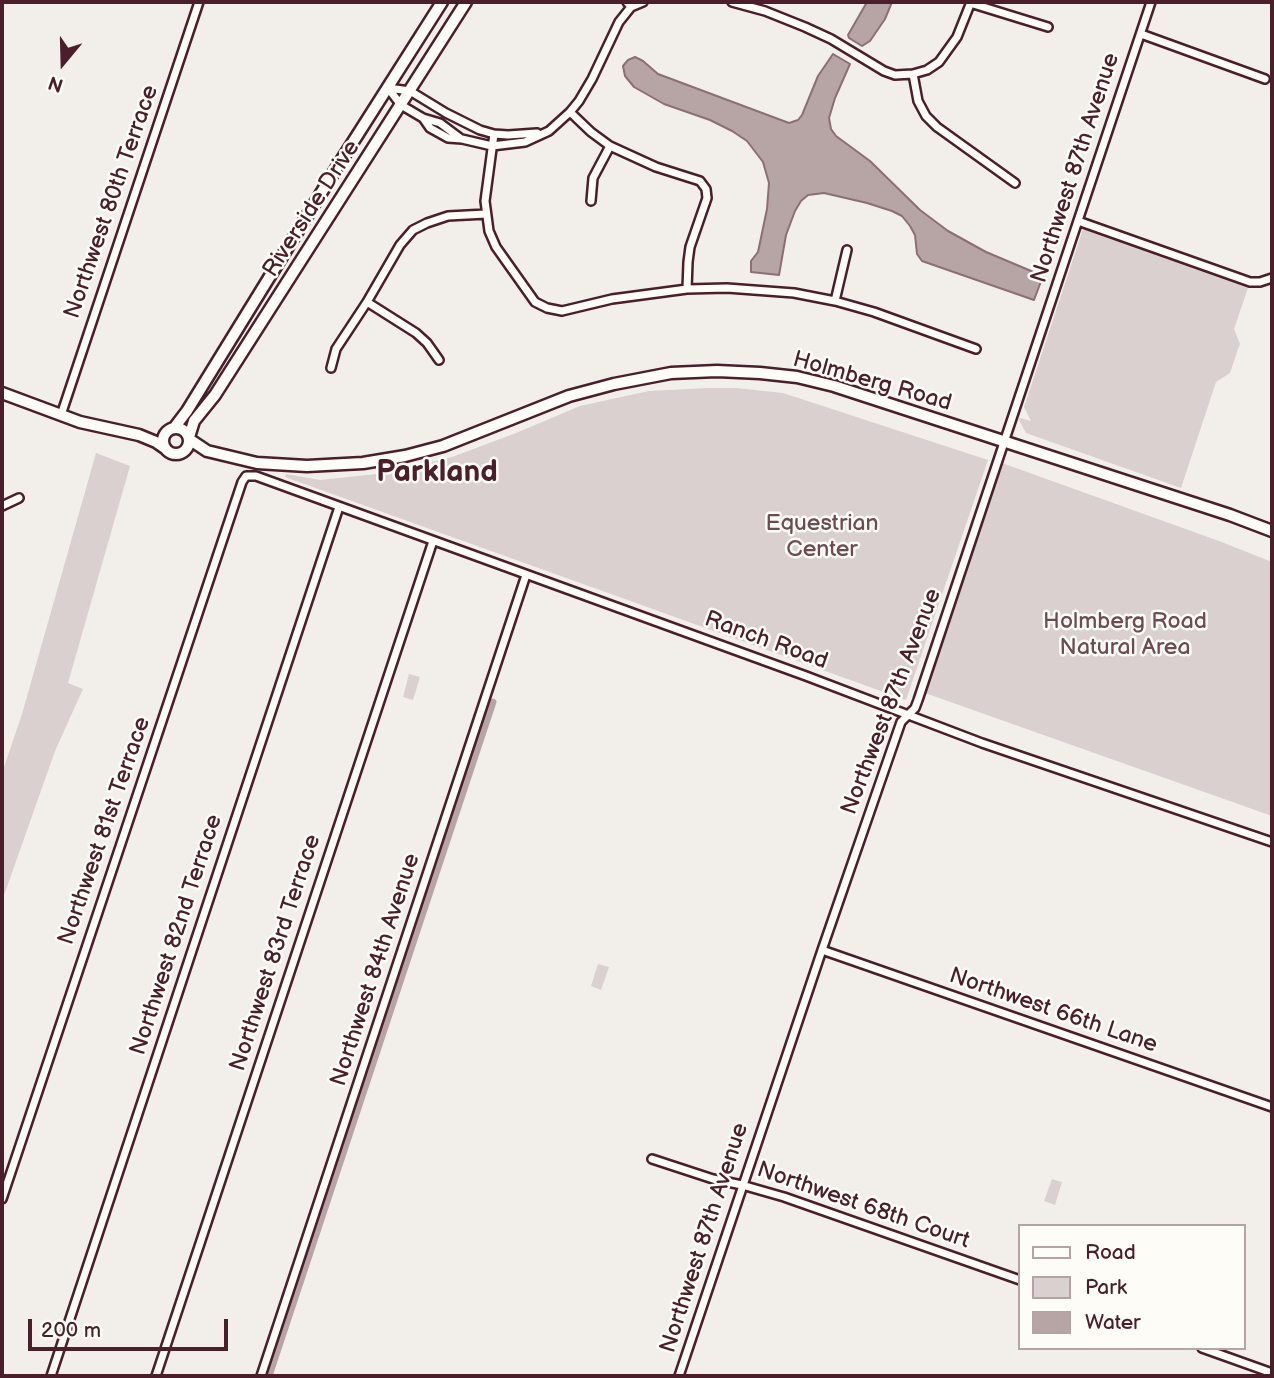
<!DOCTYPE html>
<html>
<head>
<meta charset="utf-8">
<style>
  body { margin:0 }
  #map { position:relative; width:1274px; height:1378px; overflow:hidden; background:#f2efeb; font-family:"Balsamiq Sans",sans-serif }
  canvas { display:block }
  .frame { position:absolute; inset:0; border:4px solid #4a1f2b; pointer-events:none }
  .legend { position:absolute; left:1018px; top:1224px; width:228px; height:126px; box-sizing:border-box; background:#fdfcf7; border:2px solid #b5a4a5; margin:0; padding:9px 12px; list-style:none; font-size:21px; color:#4a1f2b }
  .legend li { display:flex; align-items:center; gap:14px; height:35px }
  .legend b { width:35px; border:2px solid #b5a4a5 }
  .north { position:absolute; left:28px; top:28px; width:70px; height:70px; -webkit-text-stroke:5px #fdfcf7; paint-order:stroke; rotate:199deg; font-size:19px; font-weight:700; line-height:28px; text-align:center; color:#4a1f2b }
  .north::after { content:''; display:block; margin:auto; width:24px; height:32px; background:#4a1f2b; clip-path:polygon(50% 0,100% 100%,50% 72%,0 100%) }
  .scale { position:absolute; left:28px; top:1319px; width:200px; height:32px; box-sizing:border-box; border:4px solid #4a1f2b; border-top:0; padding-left:9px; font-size:21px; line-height:24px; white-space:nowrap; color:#4a1f2b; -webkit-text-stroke:5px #fdfcf7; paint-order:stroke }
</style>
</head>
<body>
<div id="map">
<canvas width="1274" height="1378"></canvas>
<div class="frame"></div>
<ul class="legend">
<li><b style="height:9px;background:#fdfcf7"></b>Road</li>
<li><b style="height:19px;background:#d9d0cf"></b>Park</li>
<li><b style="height:19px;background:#b7a5a6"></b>Water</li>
</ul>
<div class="north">N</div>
<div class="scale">200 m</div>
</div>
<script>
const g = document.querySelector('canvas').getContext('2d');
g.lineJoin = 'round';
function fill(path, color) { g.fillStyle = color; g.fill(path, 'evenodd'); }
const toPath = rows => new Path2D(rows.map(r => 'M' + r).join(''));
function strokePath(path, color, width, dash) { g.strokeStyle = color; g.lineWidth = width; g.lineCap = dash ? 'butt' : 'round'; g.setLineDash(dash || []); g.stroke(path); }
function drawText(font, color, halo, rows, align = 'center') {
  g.font = font + ' "Balsamiq Sans",sans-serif'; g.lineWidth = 5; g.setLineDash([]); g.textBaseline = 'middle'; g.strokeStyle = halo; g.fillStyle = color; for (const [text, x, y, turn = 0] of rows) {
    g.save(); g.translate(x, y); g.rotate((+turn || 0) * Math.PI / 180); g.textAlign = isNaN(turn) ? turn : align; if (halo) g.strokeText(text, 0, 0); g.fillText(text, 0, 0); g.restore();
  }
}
const green = toPath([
  [1083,229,1248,288,1234,329,1240,344,1238,349,1230,373,1216,382,1181,488,1026,433,1019,420,1020,418,1031,421,1024,407],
  [708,388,736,388,783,393,988,460,906,700,285,477,286,474,320,480,386,473,452,457,516,433,580,406,649,391],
  [96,453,130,466,68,683,83,689,55,751,2,901,2,773,22,714],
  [1002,463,1219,541,1272,562,1272,816,925,693],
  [409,674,420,677,413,700,403,697],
  [598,964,609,967,601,990,591,986],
  [1052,1179,1062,1182,1055,1205,1044,1201]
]);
const water = toPath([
  [867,2,892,2,885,19,870,41,862,46,849,38,848,35,867,2],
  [833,54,850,64,835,98,829,118,831,129,836,136,870,161,920,210,948,231,986,252,1043,276,1034,300,922,261,917,254,915,235,910,226,902,216,892,211,867,203,824,193,808,195,801,201,795,211,786,235,779,275,751,272,751,261,758,252,767,209,769,183,763,162,747,141,732,131,710,120,664,104,634,87,625,76,623,66,628,60,635,57,643,61,658,74,789,123,798,120,802,115,818,76,833,54]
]);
const canal = toPath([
  [269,1376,493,702]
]);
const street = toPath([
  [732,2,765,11,805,27,831,39,884,71,895,75,913,74,927,70,939,62,957,37,971,2],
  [970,3,1048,27],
  [631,7,643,2],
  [1141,34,1265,79],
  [913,74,918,101,926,116,937,127,1015,183],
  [388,88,410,91,446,113,480,130,494,134,508,135,537,133],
  [388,88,401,105,423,118,440,123,460,138],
  [570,112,591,132,610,146,656,167,700,181,706,189,707,198,690,247,688,262,687,289],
  [423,118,430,128,448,138,462,139,492,146,525,142,549,131,570,112,579,101,592,79,619,22,631,7,627,2],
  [494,134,485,201,489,231,496,247,535,302,547,308,562,311,612,299,687,289,727,288,794,293,835,301,874,312,976,349],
  [591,201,593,178,610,146],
  [1078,221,1250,282,1260,282,1272,278],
  [835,301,847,250],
  [367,302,416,333,427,343,439,360],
  [331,368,336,349,367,302,400,245,413,230,427,223,448,216,486,214],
  [61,415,199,2],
  [2,506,19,498],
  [822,950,1272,1107],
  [652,1159,713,1179,742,1185,784,1197,1020,1280],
  [2,1199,242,482,246,476,256,476,806,676,982,743,1272,842],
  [1202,1348,1272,1373],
  [51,1376,339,507],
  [156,1376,433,541],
  [261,1376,526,575],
  [679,1376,822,950,901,722,915,708,918,700,1151,2]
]);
const secondary = toPath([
  [2,393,80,422,139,435,156,442,166,449],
  '163 441a13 13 0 1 1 26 0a13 13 0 1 1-26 0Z',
  [174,428,187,411,339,164,442,2],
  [189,437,194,421,215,395,466,2],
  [189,439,207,451,257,463,307,466,363,463,405,456,443,446,569,396,614,384,671,373,717,371,760,373,797,377,834,386,1230,515,1272,531]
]);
const streetNames = [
  ["Northwest 87th Avenue",1076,168,-72],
  ["Northwest 80th Terrace",112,202,-71],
  ["Riverside Drive",312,209,-57],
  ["Holmberg Road",872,382,16],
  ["Ranch Road",766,641,20],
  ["Northwest 87th Avenue",892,702,-69],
  ["Northwest 81st Terrace",105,831,-71],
  ["Northwest 82nd Terrace",177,935,-72],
  ["Northwest 83rd Terrace",276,953,-72],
  ["Northwest 84th Avenue",376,970,-72],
  ["Northwest 66th Lane",1053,1011,19],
  ["Northwest 68th Court",863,1206,19],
  ["Northwest 87th Avenue",705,1238,-72]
];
const parkNames = [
  ["Equestrian",822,524],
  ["Center",822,550],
  ["Holmberg Road",1125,622],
  ["Natural Area",1125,648]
];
const districtNames = [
  ["Parkland",437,473]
];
fill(green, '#d9d0cf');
fill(water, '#b7a5a6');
strokePath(water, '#8b6f75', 2);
strokePath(canal, '#b7a5a6', 7);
strokePath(street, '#4a1f2b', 12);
strokePath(secondary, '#4a1f2b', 15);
strokePath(street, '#fdfcf7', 7);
strokePath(secondary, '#fdfcf7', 10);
drawText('23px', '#4a1f2b', '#fdfcf7', streetNames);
drawText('23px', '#6e4b54', '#fdfcf7', parkNames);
drawText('bold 30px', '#4a1f2b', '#fdfcf7', districtNames);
</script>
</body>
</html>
